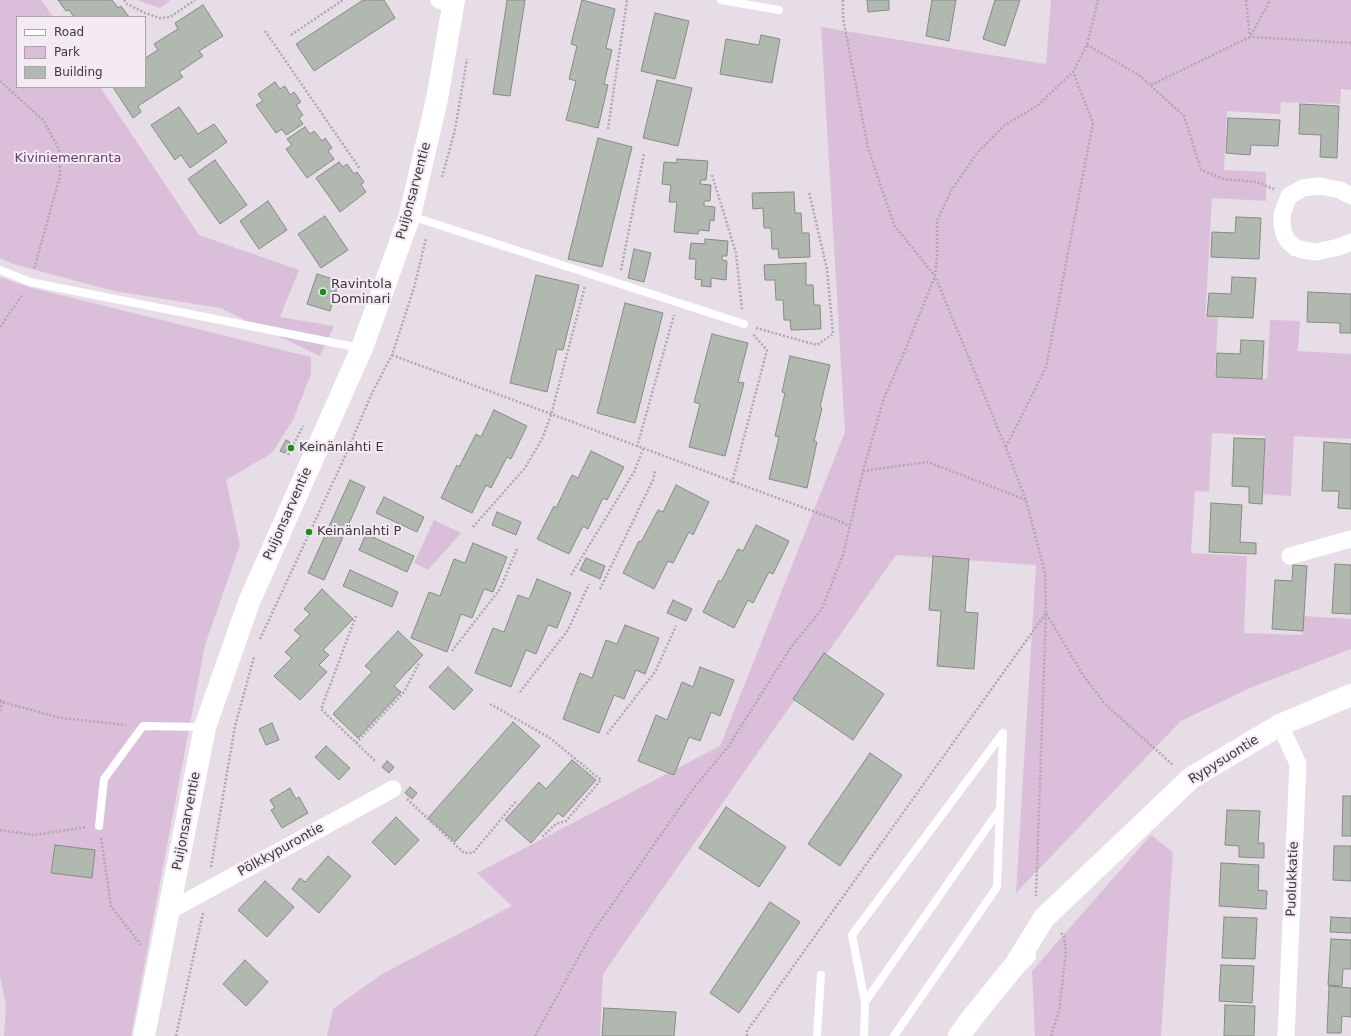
<!DOCTYPE html>
<html>
<head>
<meta charset="utf-8">
<style>
  body { margin:0 }
  #map { position:relative; width:1351px; height:1036px; overflow:hidden; background:#e6dde6; font-family:"DejaVu Sans",sans-serif }
  canvas { display:block }
  .legend { position:absolute; left:16px; top:16px; width:130px; height:72px; box-sizing:border-box; background:#f4eaf3; border:1px solid #aaa3aa; margin:0; padding:5px 7px; list-style:none; font-size:12px; color:#3c383c }
  .legend li { display:flex; align-items:center; gap:8px; height:20px }
  .legend b { width:20px; border:1px solid #aaa3aa }
</style>
</head>
<body>
<div id="map">
<canvas width="1351" height="1036"></canvas>
<ul class="legend">
<li><b style="height:5px;background:#fff"></b>Road</li>
<li><b style="height:11px;background:#dbbfda"></b>Park</li>
<li><b style="height:11px;background:#b0b8af"></b>Building</li>
</ul>
</div>
<script>
const g = document.querySelector('canvas').getContext('2d');
g.lineJoin = 'round';
function fill(path, color) { g.fillStyle = color; g.fill(path, 'evenodd'); }
const toPath = rows => new Path2D(rows.map(r => 'M' + r).join(''));
function strokePath(path, color, width, dash) { g.strokeStyle = color; g.lineWidth = width; g.lineCap = dash ? 'butt' : 'round'; g.setLineDash(dash || []); g.stroke(path); }
function drawText(font, color, halo, rows, align = 'center') {
  g.font = font + ' "DejaVu Sans",sans-serif'; g.lineWidth = 4; g.setLineDash([]); g.textBaseline = 'middle'; g.strokeStyle = halo; g.fillStyle = color; for (const [text, x, y, turn = 0] of rows) {
    g.save(); g.translate(x, y); g.rotate((+turn || 0) * Math.PI / 180); g.textAlign = isNaN(turn) ? turn : align; if (halo) g.strokeText(text, 0, 0); g.fillText(text, 0, 0); g.restore();
  }
}
const green = toPath([
  [0,0,41,0,53,17,17,17,17,87,100,87,199,235,299,270,280,317,334,326,320,356,220,308,114,291,13,264,0,258],
  [137,0,171,0,160,8],
  [1051,0,1351,0,1351,90,1341,89,1340,104,1281,102,1280,114,1227,111,1224,170,1266,172,1266,201,1212,198,1205,321,1206,316,1218,317,1215,377,1267,379,1270,320,1300,321,1298,351,1351,354,1351,439,1294,436,1291,496,1263,494,1265,436,1212,433,1209,492,1195,491,1191,553,1247,556,1244,633,1302,635,1304,616,1351,619,1351,649,1250,688,1181,721,1016,893,1036,565,896,555,603,974,600,1036,327,1036,333,1009,382,974,512,906,477,873,720,746,845,432,821,27,1046,64],
  [0,277,32,288,311,357,311,374,293,420,272,453,226,480,240,545,205,645,131,1036,4,1036,6,1005,0,976],
  [434,520,461,533,428,570,414,563],
  [1151,835,1173,852,1161,1036,1035,1036,1032,971]
]);
const building = toPath([
  [58,0,112,0,118,8,121,6,129,17,74,17,69,10,66,11,58,0],
  [363,0,384,0,395,18,314,71,296,44,363,0],
  [507,0,525,0,510,96,493,94,507,0],
  [582,0,615,9,606,48,612,50,604,84,608,85,598,128,566,120,576,81,569,79,577,46,571,44,582,0],
  [867,0,889,0,889,10,868,12,867,0],
  [932,0,956,0,949,41,926,36,932,0],
  [995,0,1020,0,1005,46,983,39,995,0],
  [203,5,223,36,199,51,203,56,179,72,183,77,138,106,141,112,133,118,113,87,145,87,145,58,158,50,154,44,178,29,175,23,203,5],
  [655,13,689,21,675,79,641,71,655,13],
  [761,35,780,39,772,83,720,74,726,39,759,45,761,35],
  [657,80,692,88,678,146,643,138,657,80],
  [275,82,280,89,285,86,290,95,294,92,301,102,296,105,303,115,299,118,303,124,286,135,282,129,276,133,256,105,263,101,258,94,275,82],
  [1300,104,1339,106,1337,158,1320,157,1321,135,1299,134,1300,104],
  [179,107,198,134,214,124,227,142,190,168,181,155,175,160,151,125,179,107],
  [1228,118,1280,120,1278,146,1251,145,1250,155,1226,153,1228,118],
  [305,127,310,134,314,131,322,141,325,138,332,148,328,151,334,159,307,178,286,149,292,145,287,139,305,127],
  [598,138,632,147,602,267,568,259,598,138],
  [677,159,708,161,706,180,701,180,700,184,711,185,710,201,704,201,704,206,715,207,714,221,710,220,709,231,699,230,698,234,674,232,677,202,669,202,671,185,662,184,664,162,677,163,677,159],
  [215,160,247,205,220,224,188,179,215,160],
  [339,162,343,167,347,164,354,174,357,172,364,182,361,185,366,192,340,212,316,178,339,162],
  [794,192,795,213,801,213,802,233,809,233,810,257,779,258,778,249,772,249,771,228,764,228,763,208,753,209,752,193,794,192],
  [268,201,287,230,259,249,240,221,268,201],
  [325,216,348,250,321,268,298,234,325,216],
  [1236,217,1261,218,1259,259,1211,257,1212,232,1235,233,1236,217],
  [705,239,728,241,727,256,722,256,722,260,727,261,726,280,711,278,711,287,701,286,702,280,695,279,696,259,689,259,691,243,705,244,705,239],
  [634,249,651,253,644,282,628,278,634,249],
  [806,263,806,285,813,285,814,305,820,305,821,329,791,330,790,320,784,320,783,300,776,300,775,280,765,280,764,265,806,263],
  [317,274,339,281,330,311,307,304,317,274],
  [536,275,579,285,563,350,557,349,547,392,510,383,536,275],
  [1232,277,1256,278,1253,318,1207,316,1209,293,1231,294,1232,277],
  [1308,292,1351,294,1351,333,1340,333,1340,323,1307,322,1308,292],
  [625,303,663,313,635,423,597,413,625,303],
  [712,334,748,343,738,382,744,383,725,456,689,447,700,404,694,402,712,334],
  [1241,340,1264,341,1262,379,1216,377,1217,353,1240,354,1241,340],
  [790,356,830,365,820,407,822,408,814,441,817,442,807,488,769,479,779,437,775,436,785,393,782,392,790,356],
  [494,410,527,426,511,459,507,457,491,488,486,485,472,513,441,498,457,465,459,467,476,434,481,437,494,410],
  [1234,438,1265,439,1262,504,1249,503,1249,487,1232,486,1234,438],
  [286,440,290,442,285,453,280,451,286,440],
  [1324,442,1351,444,1351,509,1338,508,1339,491,1322,491,1324,442],
  [591,451,624,467,607,500,603,498,588,529,583,526,569,554,537,539,554,506,556,508,572,475,578,478,591,451],
  [350,480,365,487,324,580,308,573,350,480],
  [676,485,709,502,693,535,689,532,673,563,668,561,654,589,623,573,639,541,641,542,658,510,663,512,676,485],
  [384,497,424,517,417,532,376,513,384,497],
  [1211,503,1242,505,1240,542,1256,543,1256,554,1209,552,1211,503],
  [497,512,521,522,516,535,492,525,497,512],
  [756,525,789,541,773,574,769,572,753,603,748,600,734,628,703,612,719,580,721,582,738,549,743,551,756,525],
  [366,534,414,556,407,572,359,550,366,534],
  [473,543,507,557,493,592,484,589,472,618,461,614,447,652,411,638,429,592,440,596,454,559,465,563,473,543],
  [933,556,969,559,965,612,978,613,974,669,937,666,941,611,929,610,933,556],
  [586,558,605,566,600,579,580,570,586,558],
  [1335,564,1351,565,1351,614,1332,613,1335,564],
  [1293,565,1307,566,1303,631,1272,629,1275,580,1292,581,1293,565],
  [350,570,398,592,392,607,343,586,350,570],
  [537,579,571,593,557,628,548,625,536,654,526,650,511,687,475,673,493,628,504,632,518,595,529,599,537,579],
  [322,589,353,619,323,650,329,655,319,665,327,672,300,700,274,676,292,658,285,652,301,636,294,630,310,614,304,609,322,589],
  [673,600,692,609,686,621,667,613,673,600],
  [625,625,659,638,645,674,636,670,624,699,614,695,599,733,563,719,580,673,592,678,606,640,617,644,625,625],
  [398,631,423,655,394,686,401,692,358,738,333,714,372,672,365,666,398,631],
  [824,653,884,694,853,740,793,699,824,653],
  [448,667,473,690,454,710,429,687,448,667],
  [700,667,734,680,720,716,711,712,700,741,689,737,674,775,638,761,656,715,667,720,682,682,693,687,700,667],
  [513,722,540,746,455,842,428,818,513,722],
  [272,723,279,740,266,745,259,729,272,723],
  [326,746,350,768,339,780,315,757,326,746],
  [870,753,902,775,840,866,808,844,870,753],
  [572,760,596,780,563,817,558,813,531,843,505,820,539,782,546,789,572,760],
  [387,761,394,767,389,773,382,767,387,761],
  [410,787,417,793,412,799,405,793,410,787],
  [290,788,296,799,299,797,308,813,282,828,271,810,275,808,270,800,290,788],
  [1343,796,1351,796,1351,836,1342,836,1343,796],
  [726,807,786,847,759,887,699,848,726,807],
  [1227,810,1260,811,1258,843,1264,843,1264,858,1239,857,1239,846,1225,845,1227,810],
  [396,817,419,840,395,865,372,842,396,817],
  [55,845,95,850,92,878,51,873,55,845],
  [1334,846,1351,846,1351,881,1333,880,1334,846],
  [328,856,351,876,319,913,292,889,300,878,305,882,328,856],
  [1221,863,1259,865,1258,890,1267,891,1266,909,1219,906,1221,863],
  [265,881,294,907,267,937,238,910,265,881],
  [770,902,800,922,739,1013,710,993,770,902],
  [1224,917,1257,918,1255,959,1222,958,1224,917],
  [1331,917,1351,918,1351,933,1330,932,1331,917],
  [1331,939,1351,940,1351,969,1343,969,1342,986,1328,985,1331,939],
  [245,960,268,982,246,1006,223,984,245,960],
  [1221,965,1254,966,1252,1003,1219,1001,1221,965],
  [1329,986,1351,988,1351,1017,1342,1016,1341,1033,1327,1033,1329,986],
  [1225,1005,1255,1006,1254,1036,1224,1036,1225,1005],
  [604,1008,676,1012,674,1036,602,1036,604,1008]
]);
const path = toPath([
  [124,0,127,4,145,13,160,18,170,17,195,0],
  [843,0,843,18,868,148,894,225,935,276,1006,448,1026,500,1045,573,1046,613,1036,896],
  [1246,0,1250,37,1351,43],
  [265,31,360,169],
  [291,35,343,0],
  [1087,45,1139,75,1184,116,1201,170,1224,179,1257,182,1274,189],
  [0,81,43,120,59,149,60,176,34,269],
  [1151,85,1250,37,1270,0],
  [608,129,627,0],
  [712,175,736,253,742,310],
  [442,177,455,130,467,59],
  [621,270,644,154],
  [0,327,23,294],
  [756,328,817,345,833,334,827,269,809,192],
  [392,355,834,519,850,526],
  [637,447,674,315],
  [1006,447,1046,367,1093,123,1073,72],
  [288,455,303,426],
  [863,471,928,462,1026,500],
  [732,483,767,350,752,333],
  [473,527,525,468,542,439,551,415,585,286],
  [571,575,634,472,643,449],
  [600,589,653,480,655,471],
  [356,616,321,709,375,761],
  [260,639,342,463,372,393,392,355,414,288,426,238],
  [452,651,500,589,517,549],
  [520,692,568,630,589,584],
  [0,700,2,702,61,718,126,725],
  [490,704,550,738,601,780,566,821,556,824,541,838],
  [0,711,2,702],
  [607,734,655,672,676,626],
  [356,743,404,692,419,663],
  [407,799,464,853,473,853,517,800],
  [0,830,33,835,87,827],
  [101,838,111,906,141,945],
  [211,867,235,726,254,657],
  [176,1036,203,913],
  [535,1036,592,933,693,789,728,747,791,647,822,609,843,555,863,471,884,398,907,346,935,276,937,256,937,221,951,191,977,153,1004,126,1038,105,1073,72,1087,45,1098,0],
  [747,1036,747,1031,1046,613,1083,675,1105,704,1173,765],
  [1051,1036,1059,1011,1066,951,1064,936,1060,932]
]);
const lane = toPath([
  [721,0,779,10],
  [411,216,744,324],
  [0,270,30,282,360,348],
  [99,826,104,779,143,726,204,727],
  [865,1002,852,935,1003,733,997,887,894,1036],
  [817,1036,821,975],
  [864,1036,865,1002,1000,809]
]);
const street = toPath([
  [439,0,453,5],
  [1351,196,1340,190,1319,186,1303,188,1289,196,1282,214,1282,224,1284,234,1288,241,1296,248,1304,250,1316,252,1339,247,1351,242],
  [1290,556,1351,539],
  [1280,725,1298,764,1286,1036],
  [169,911,393,789]
]);
const secondary = toPath([
  [1015,965,1044,918,1191,778,1280,725,1351,695],
  [144,1036,205,727,249,602,362,348,410,215,437,99,454,0],
  [959,1036,972,1018,1015,965,1025,955]
]);
const markers = [
  [323,292,4,"#1e901a"],
  [291,448,4,"#1e901a"],
  [309,532,4,"#1e901a"]
];
const parkNames = [
  ["Kiviniemenranta",68,159]
];
const streetNames = [
  ["Puijonsarventie",414,191,-75],
  ["Puijonsarventie",288,514,-66],
  ["Rypysuontie",1224,760,-32],
  ["Puijonsarventie",187,821,-79],
  ["Pölkkypurontie",281,850,-29],
  ["Puolukkatie",1293,879,-88]
];
const poiNames = [
  ["Ravintola",331,285],
  ["Dominari",331,300],
  ["Keinänlahti E",299,448],
  ["Keinänlahti P",317,532]
];
fill(green, '#dbbfda');
fill(building, '#b0b8af');
strokePath(building, '#848c83', 1);
strokePath(path, '#afa8af', 2.5, [2, 2]);
strokePath(lane, '#fff', 8);
strokePath(street, '#fff', 17);
strokePath(secondary, '#fff', 22);
for (const [x, y, r, color] of markers) { const dot = new Path2D(); dot.arc(x, y, r, 0, 2 * Math.PI); g.fillStyle = color; g.fill(dot); strokePath(dot, '#f4eaf3', 1.5); }
drawText('13px', '#694069', '#f4eaf3', parkNames);
drawText('13px', '#3c383c', '#f4eaf3', streetNames);
drawText('13px', '#3c383c', '#f4eaf3', poiNames, 'left');
</script>
</body>
</html>
